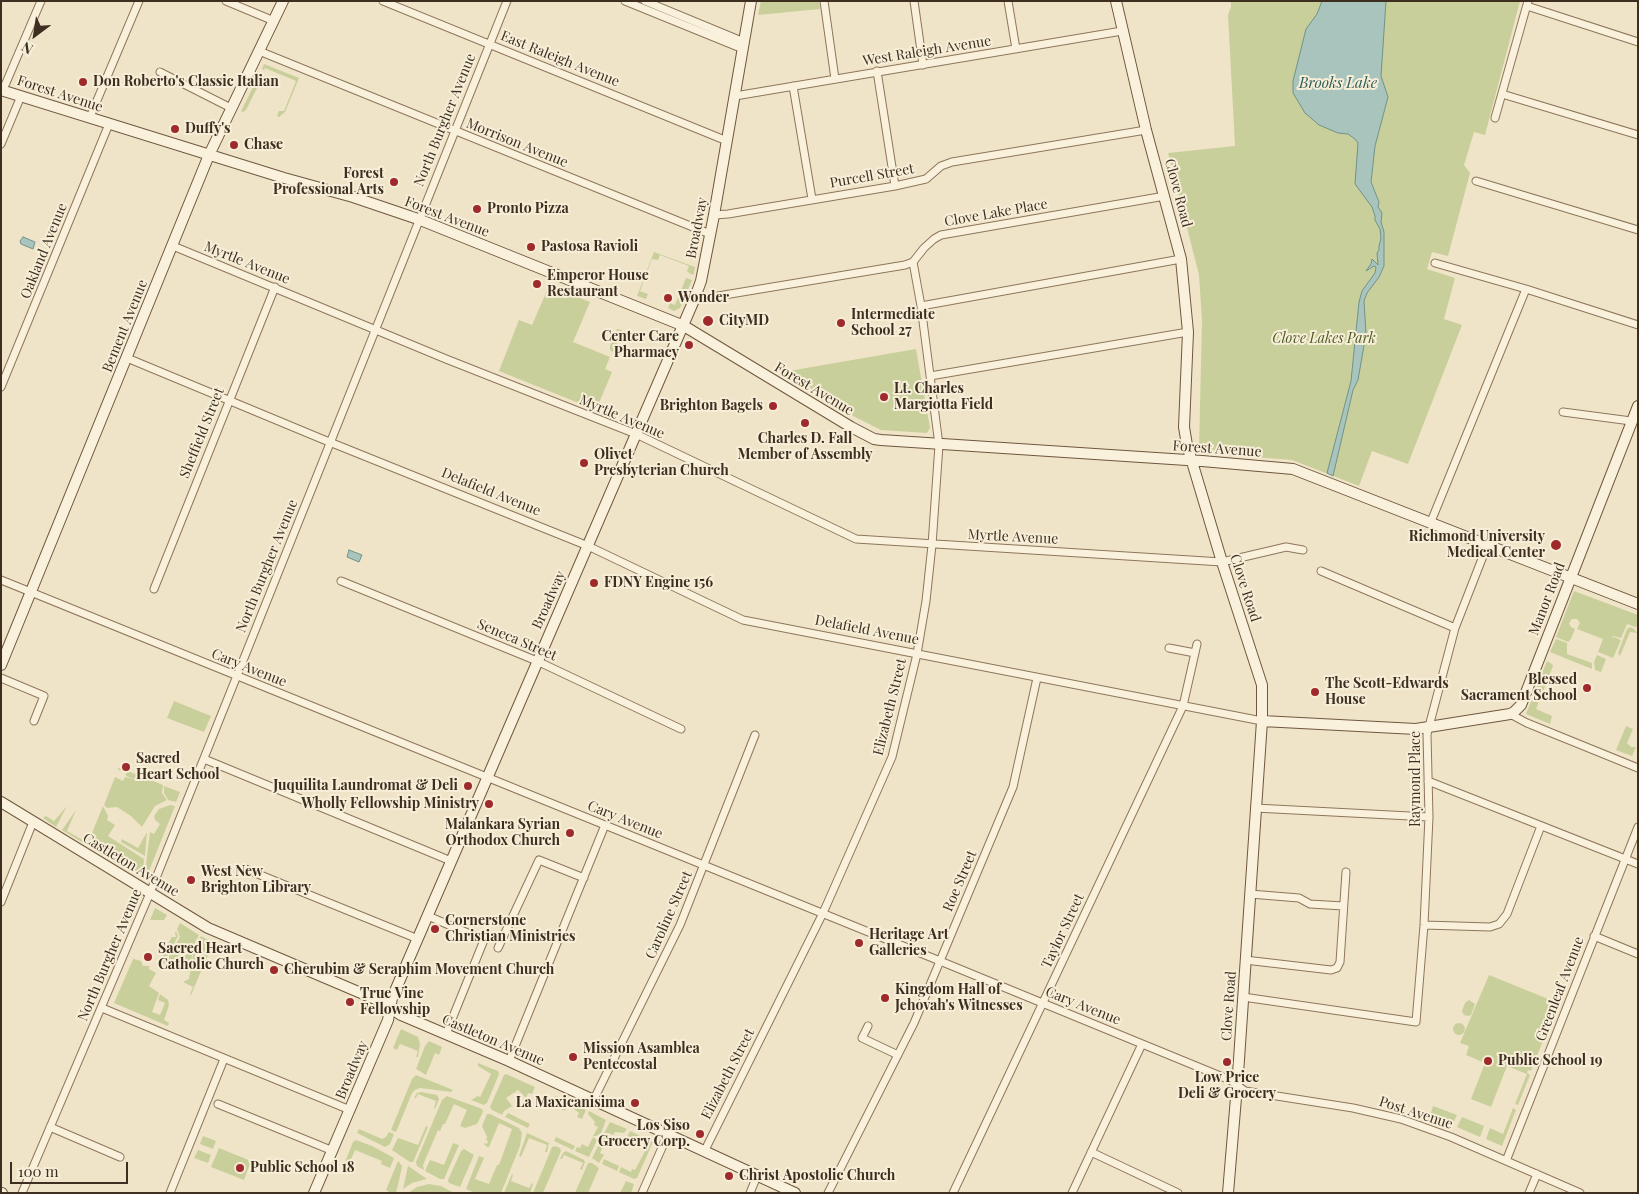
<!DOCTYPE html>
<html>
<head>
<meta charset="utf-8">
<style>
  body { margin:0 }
  #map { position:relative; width:1639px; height:1194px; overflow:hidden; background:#f0e4c8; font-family:"Playfair Display",serif }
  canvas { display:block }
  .frame { position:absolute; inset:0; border:2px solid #3d2e20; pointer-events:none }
  .north { position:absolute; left:10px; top:10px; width:50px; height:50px; -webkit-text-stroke:4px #f7eed8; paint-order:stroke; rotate:211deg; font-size:14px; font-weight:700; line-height:20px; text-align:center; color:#3d2e20 }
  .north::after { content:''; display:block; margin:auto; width:18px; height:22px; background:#3d2e20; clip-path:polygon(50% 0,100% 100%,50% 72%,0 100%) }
  .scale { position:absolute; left:10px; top:1162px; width:118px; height:22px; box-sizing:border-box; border:2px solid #3d2e20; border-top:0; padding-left:6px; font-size:15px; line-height:18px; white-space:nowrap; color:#3d2e20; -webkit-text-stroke:4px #f7eed8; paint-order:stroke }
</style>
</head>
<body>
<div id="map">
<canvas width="1639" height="1194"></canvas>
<div class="frame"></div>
<div class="north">N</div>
<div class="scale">100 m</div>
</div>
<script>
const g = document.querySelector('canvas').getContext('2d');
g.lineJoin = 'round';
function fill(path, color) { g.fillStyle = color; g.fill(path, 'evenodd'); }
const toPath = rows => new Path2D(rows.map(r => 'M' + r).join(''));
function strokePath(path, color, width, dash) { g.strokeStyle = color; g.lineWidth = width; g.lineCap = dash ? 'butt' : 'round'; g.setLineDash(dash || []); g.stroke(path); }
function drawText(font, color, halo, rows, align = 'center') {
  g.font = font + ' "Playfair Display",serif'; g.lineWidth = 4; g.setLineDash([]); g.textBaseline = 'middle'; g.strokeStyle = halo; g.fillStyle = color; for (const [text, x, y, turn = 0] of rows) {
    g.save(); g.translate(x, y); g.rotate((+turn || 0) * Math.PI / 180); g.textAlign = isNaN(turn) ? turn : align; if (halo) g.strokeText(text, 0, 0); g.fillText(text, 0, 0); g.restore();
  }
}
const green = toPath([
  [761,1,819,1,820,9,758,15],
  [1231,1,1520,1,1485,135,1474,132,1464,165,1470,173,1448,256,1432,252,1427,269,1455,278,1444,319,1462,325,1408,464,1372,451,1359,486,1292,460,1203,453,1199,448,1202,321,1199,275,1168,153,1235,146,1228,15,1231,7],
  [264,64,299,78,285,112,279,117,277,116,279,111,284,111,296,81,265,68,264,70,262,69],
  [258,77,261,80,246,110,243,112,241,111],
  [654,252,695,267,694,273,693,275,689,273,687,271,689,266,660,255,658,260,652,259,640,291,648,294,646,299,637,296],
  [686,278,692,280,680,308,674,311,668,308,670,303,675,305],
  [549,286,590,302,573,342,610,357,605,369,612,372,596,410,499,371,519,320,532,325],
  [617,329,622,330,620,336,622,337,622,339,619,338,613,352,610,350,610,346],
  [916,349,930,428,927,433,881,430,851,415,783,372],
  [1574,591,1638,615,1638,626,1635,627,1627,624,1621,638,1613,636,1612,638,1614,637,1621,640,1613,658,1598,652,1603,639,1577,629,1580,623,1577,619,1572,619,1569,623,1571,627,1575,629,1571,639,1568,642,1556,637],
  [1630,627,1634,629,1637,633,1630,632,1620,656,1618,653,1627,629],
  [1556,639,1567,643,1567,654,1592,663,1592,669,1550,652],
  [1597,655,1606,659,1601,672,1595,670,1594,662],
  [1547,661,1552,664,1553,666,1536,709,1552,716,1550,724,1526,714],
  [174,701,211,716,204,732,167,718],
  [1626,726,1633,729,1627,743,1631,747,1636,747,1632,756,1616,750],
  [120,768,163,785,162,793,167,800,155,806,142,827,131,816,117,807,107,808,104,805,115,777,123,781,125,777,137,780,126,776,126,773,117,769],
  [164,786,180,792,176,802,168,800,167,798,164,793],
  [170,805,175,806,147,876,145,873,150,832,154,834,160,824,155,820,154,816,159,809],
  [67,806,56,827,43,818,46,816,54,821],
  [103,806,108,816,107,820,115,825,108,836,144,859,143,875,141,878,62,830,76,810,67,831,88,843],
  [147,832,145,856,121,842,122,839,138,848],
  [155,908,167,915,164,920,150,920],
  [180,923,199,935,192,948,173,963,167,960,180,937,177,929],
  [176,931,178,936,165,961,172,965,170,967,160,961,166,948,170,947,168,944,172,937,176,937,175,933],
  [201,936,213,943,191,995,190,994,193,987,183,982,189,979,194,949],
  [191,950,193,951,189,972,175,964],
  [134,957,134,959,141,961,143,966,149,966,149,969,156,973,149,986,159,993,152,1012,160,1015,165,1003,158,1000,160,994,168,1000,169,1005,164,1020,169,1023,168,1026,114,1003],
  [1489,975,1558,1003,1531,1071,1528,1070,1527,1073,1530,1075,1518,1105,1515,1104,1527,1074,1507,1066,1491,1107,1471,1099,1485,1063,1466,1055,1469,1046,1460,1043],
  [1469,1000,1475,1004,1471,1015,1468,1016,1464,1015,1462,1011,1465,1003],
  '1453 1029a6 6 0 1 1 12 0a6 6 0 1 1-12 0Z',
  [401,1029,418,1037,420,1044,418,1057,416,1057,418,1051,400,1044,397,1050,393,1048],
  [429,1041,442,1047,439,1055,435,1053,426,1075,416,1069,425,1046],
  [478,1063,498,1071,499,1074,487,1103,484,1105,471,1100,478,1096,480,1097,491,1074,478,1066],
  [506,1074,535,1087,532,1094,528,1093,526,1098,518,1090,506,1098,512,1106,504,1111,502,1115,492,1110,490,1107,504,1075],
  [416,1075,453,1090,451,1092,420,1088,415,1090,412,1093,396,1132,391,1130,412,1079],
  [421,1092,437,1095,439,1099,435,1109,434,1108,436,1101,418,1094,416,1098,414,1098,417,1093],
  [447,1096,482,1109,483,1112,477,1124,465,1128,460,1126,467,1110,454,1104,445,1124,443,1124,440,1131,438,1130,423,1165,424,1170,417,1166,416,1162,442,1100],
  [555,1096,569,1102,565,1111,561,1109,562,1106,554,1099],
  [572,1103,586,1110,582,1119,577,1117,579,1113,571,1107],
  [1433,1106,1457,1115,1452,1125,1430,1116],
  [1513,1108,1516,1110,1502,1146,1486,1139,1490,1128,1503,1134],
  [589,1111,606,1120,601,1133,596,1136,593,1136,598,1127,594,1125,595,1122,588,1114],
  [508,1113,530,1124,528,1128,505,1117],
  [487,1114,490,1114,519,1128,522,1133,520,1146,501,1193,475,1193,466,1189,479,1156,484,1158,475,1179,489,1184,497,1165,499,1165,512,1129,499,1123,489,1147,487,1147,484,1144,485,1143,487,1144,488,1141,486,1140,487,1137,482,1126],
  [1462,1117,1484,1126,1480,1137,1457,1127],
  [610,1122,627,1129,624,1133,615,1132,613,1135,609,1133,604,1143,600,1141],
  [426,1126,428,1127,413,1162,410,1162,392,1150,398,1138,418,1145],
  [359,1129,382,1139,386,1137,389,1132,394,1134,390,1144,385,1147,357,1133],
  [630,1131,644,1138,643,1142,632,1140,630,1143,625,1141],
  [527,1133,549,1143,547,1152,545,1152,547,1145,529,1138,521,1157,519,1156],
  [203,1136,216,1141,213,1149,200,1144],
  [556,1137,575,1146,573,1150,554,1141],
  [593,1137,597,1140,589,1157,575,1151,577,1147,580,1148,582,1144,588,1147],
  [647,1139,653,1142,637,1178,634,1179,619,1172,621,1167,631,1172,632,1169,635,1170,645,1151,642,1149],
  [356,1140,372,1146,394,1158,390,1168,381,1164,382,1161,355,1150,345,1173,341,1172,353,1142],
  [600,1142,604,1144,600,1153,604,1155,599,1163,592,1158],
  [453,1143,459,1145,444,1179,440,1179,425,1171,430,1160,444,1165],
  [555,1146,560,1148,561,1151,543,1193,533,1193,552,1147],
  [219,1148,251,1161,244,1180,211,1167],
  [464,1149,474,1155,460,1187,449,1183,448,1180,461,1151],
  [198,1150,211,1155,208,1163,194,1158],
  [566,1151,584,1160,585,1162,582,1170,580,1169,583,1163,564,1155,562,1159,560,1159,563,1153],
  [604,1159,619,1166,617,1171,602,1164],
  [398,1161,402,1166,400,1176,396,1193,391,1193,386,1190],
  [588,1163,592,1163,599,1168,588,1193,575,1193],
  [408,1166,427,1179,412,1183,403,1189],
  [512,1174,513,1175,511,1181,529,1188,532,1183,533,1184,530,1193,504,1193],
  [626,1181,634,1184,631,1193,620,1193],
  [429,1184,441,1186,454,1193,408,1193,417,1187]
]);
const water = toPath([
  [1322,1,1386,1,1381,76,1388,97,1375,146,1371,182,1379,202,1378,207,1382,213,1381,222,1384,232,1384,266,1379,277,1367,293,1364,301,1366,334,1358,380,1353,390,1333,476,1327,473,1351,381,1359,302,1362,291,1375,273,1376,267,1374,266,1366,271,1371,264,1372,259,1378,265,1377,253,1379,250,1379,246,1381,238,1380,229,1375,220,1375,216,1372,207,1355,184,1358,143,1355,139,1348,134,1338,133,1319,125,1305,113,1293,93,1293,81,1306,29,1317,14,1322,1],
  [23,237,35,242,33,249,21,244,20,241,23,237],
  [349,550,362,555,359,562,347,557,349,550]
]);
const street = toPath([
  [226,1,274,21],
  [383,1,727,141],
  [625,1,743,49],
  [645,1,744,42],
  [824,1,835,79],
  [914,1,923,65],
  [1008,1,1016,49],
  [1527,6,1638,42],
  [259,51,710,234],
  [877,71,895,186],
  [160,72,231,108],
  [793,86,812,199],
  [3,90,41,1],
  [1502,94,1638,135],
  [735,96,1122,31],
  [90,117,139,1],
  [1495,118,1528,1],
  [1,144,21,96],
  [1476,181,1638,230],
  [714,215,728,214,895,186,926,179,941,166,952,162,1146,130],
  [173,246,446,359,636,434,856,539,1222,562,1286,547,1303,550],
  [1435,263,1526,289,1638,325],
  [694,300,905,265,913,262,924,248,934,239,941,235,1165,196],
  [921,306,1181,259],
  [127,358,322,439,588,546,743,620,1262,721],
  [930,376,1188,332],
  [1,387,109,124],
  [1563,412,1631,421],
  [1430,524,1526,289],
  [1321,571,1455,628],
  [1,580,940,961,1230,1080,1245,1091,1353,1108,1401,1119,1451,1137,1580,1193],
  [341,581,537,661,681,729],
  [154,589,275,287],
  [1169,648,1195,653],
  [1,678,44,696,34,721],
  [1510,714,1527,723,1638,768],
  [204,759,451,861],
  [1428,781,1638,864],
  [1255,808,1429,817],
  [243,868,418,939],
  [1250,894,1299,898,1310,904,1343,906],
  [1,902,33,822],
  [428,916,484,940,446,1034],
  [1424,925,1490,927,1499,924,1507,914,1541,826],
  [1594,936,1638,954],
  [498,948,539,860,584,878],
  [1245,960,1331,970,1337,968,1340,962,1346,872],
  [1243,997,1416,1022,1424,925,1429,817,1427,734,1455,628,1487,546],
  [102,1008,350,1110],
  [868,1026,862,1038,898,1055],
  [509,1061,605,825],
  [594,1099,680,925,755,735],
  [218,1104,333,1151],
  [50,1127,120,1157],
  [705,1150,823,913,892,757,917,654,926,601,932,545,939,445,921,306,913,262],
  [1091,1152,1178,1193],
  [1506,1161,1638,827],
  [22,1193,150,893,507,1],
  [170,1193,224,1059],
  [642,1193,668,1134],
  [750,1193,757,1176],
  [828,1193,914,1023,1013,787,1037,678],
  [953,1193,1183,706,1197,644],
  [1072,1193,1142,1044],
  [1529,1193,1537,1174]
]);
const secondary = toPath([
  [1116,1,1146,130,1181,259,1188,332,1184,427,1187,445,1222,562,1262,685,1262,721,1238,1074,1228,1193],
  [1,90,284,178,353,197,418,219,684,326,851,427,874,439,881,440,1202,461,1293,469,1638,604],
  [1,665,209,155,283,1],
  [1262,721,1416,729,1510,714,1514,712,1521,705,1525,695,1638,406],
  [1,802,208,928,382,1002,401,1015,509,1061,795,1193],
  [1,1193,2,1193],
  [314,1193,388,1020,392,998,694,300,701,281,714,215,751,1]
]);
const markers = [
  [83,82,5,"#9e2a2b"],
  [175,129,5,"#9e2a2b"],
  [234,145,5,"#9e2a2b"],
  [394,182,5,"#9e2a2b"],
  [477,209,5,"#9e2a2b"],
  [531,247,5,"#9e2a2b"],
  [537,284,5,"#9e2a2b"],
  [668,298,5,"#9e2a2b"],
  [708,321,6,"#9e2a2b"],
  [841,323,5,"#9e2a2b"],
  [689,345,5,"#9e2a2b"],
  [884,397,5,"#9e2a2b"],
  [773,406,5,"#9e2a2b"],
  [805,423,5,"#9e2a2b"],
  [584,463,5,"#9e2a2b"],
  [1556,545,6,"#9e2a2b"],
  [594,583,5,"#9e2a2b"],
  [1587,688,5,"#9e2a2b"],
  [1315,692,5,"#9e2a2b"],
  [126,767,5,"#9e2a2b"],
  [468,786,5,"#9e2a2b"],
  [489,804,5,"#9e2a2b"],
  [570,833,5,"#9e2a2b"],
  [191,880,5,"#9e2a2b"],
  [435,929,5,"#9e2a2b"],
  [859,943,5,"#9e2a2b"],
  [148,957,5,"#9e2a2b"],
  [274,970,5,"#9e2a2b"],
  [885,998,5,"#9e2a2b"],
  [350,1002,5,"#9e2a2b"],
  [573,1057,5,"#9e2a2b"],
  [1488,1061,5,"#9e2a2b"],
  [1227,1062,5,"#9e2a2b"],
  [635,1103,5,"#9e2a2b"],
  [700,1134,5,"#9e2a2b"],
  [240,1168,5,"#9e2a2b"],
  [729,1176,5,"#9e2a2b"]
];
const streetNames = [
  ["West Raleigh Avenue",927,51,-9],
  ["East Raleigh Avenue",560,59,22],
  ["Forest Avenue",60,94,18],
  ["North Burgher Avenue",445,120,-68],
  ["Morrison Avenue",517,143,22],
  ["Purcell Street",872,176,-10],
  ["Clove Road",1178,193,75],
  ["Clove Lake Place",996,213,-10],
  ["Forest Avenue",447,217,21],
  ["Broadway",697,228,-79],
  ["Oakland Avenue",44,251,-68],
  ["Myrtle Avenue",247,263,22],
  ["Bement Avenue",125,326,-68],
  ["Forest Avenue",814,389,31],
  ["Myrtle Avenue",622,417,23],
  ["Sheffield Street",202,433,-68],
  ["Forest Avenue",1217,449,4],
  ["Delafield Avenue",491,492,22],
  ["Myrtle Avenue",1013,537,3],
  ["North Burgher Avenue",267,566,-68],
  ["Clove Road",1245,588,72],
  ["Manor Road",1547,599,-69],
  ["Broadway",549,600,-66],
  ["Delafield Avenue",867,630,11],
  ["Seneca Street",517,640,23],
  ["Cary Avenue",249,668,22],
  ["Elizabeth Street",890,707,-76],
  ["Raymond Place",1416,779,-90],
  ["Cary Avenue",625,820,22],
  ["Castleton Avenue",131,865,31],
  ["Roe Street",960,881,-67],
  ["Caroline Street",669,915,-66],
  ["Taylor Street",1063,931,-65],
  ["North Burgher Avenue",110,955,-67],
  ["Greenleaf Avenue",1560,989,-69],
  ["Cary Avenue",1083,1006,22],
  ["Clove Road",1229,1006,-86],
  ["Castleton Avenue",493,1040,23],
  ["Broadway",352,1070,-67],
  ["Elizabeth Street",728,1074,-63],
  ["Post Avenue",1416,1113,18]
];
const poiNames = [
  ["Don Roberto's Classic Italian",93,82],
  ["Duffy's",185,129],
  ["Chase",244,145],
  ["Forest",384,174,"right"],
  ["Professional Arts",384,190,"right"],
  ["Pronto Pizza",487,209],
  ["Pastosa Ravioli",541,247],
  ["Emperor House",547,276],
  ["Restaurant",547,292],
  ["Wonder",678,298],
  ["Intermediate",851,315],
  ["School 27",851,331],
  ["CityMD",719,321],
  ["Center Care",679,337,"right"],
  ["Pharmacy",679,353,"right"],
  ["Lt. Charles",894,389],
  ["Margiotta Field",894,405],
  ["Brighton Bagels",763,406,"right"],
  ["Charles D. Fall",805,439,"center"],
  ["Member of Assembly",805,455,"center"],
  ["Olivet",594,455],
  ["Presbyterian Church",594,471],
  ["Richmond University",1545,537,"right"],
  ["Medical Center",1545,553,"right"],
  ["FDNY Engine 156",604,583],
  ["Blessed",1577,680,"right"],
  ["Sacrament School",1577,696,"right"],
  ["The Scott-Edwards",1325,684],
  ["House",1325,700],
  ["Sacred",136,759],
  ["Heart School",136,775],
  ["Juquilita Laundromat & Deli",458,786,"right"],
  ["Wholly Fellowship Ministry",479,804,"right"],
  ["Malankara Syrian",560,825,"right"],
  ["Orthodox Church",560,841,"right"],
  ["West New",201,872],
  ["Brighton Library",201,888],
  ["Cornerstone",445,921],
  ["Christian Ministries",445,937],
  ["Heritage Art",869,935],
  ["Galleries",869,951],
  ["Sacred Heart",158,949],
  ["Catholic Church",158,965],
  ["Cherubim & Seraphim Movement Church",284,970],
  ["Kingdom Hall of",895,990],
  ["Jehovah's Witnesses",895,1006],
  ["True Vine",360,994],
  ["Fellowship",360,1010],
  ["Mission Asamblea",583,1049],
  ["Pentecostal",583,1065],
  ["Public School 19",1498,1061],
  ["Low Price",1227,1078,"center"],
  ["Deli & Grocery",1227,1094,"center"],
  ["La Maxicanisima",625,1103,"right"],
  ["Los Siso",690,1126,"right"],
  ["Grocery Corp.",690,1142,"right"],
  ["Public School 18",250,1168],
  ["Christ Apostolic Church",739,1176]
];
const parkNames = [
  ["Clove Lakes Park",1324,339]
];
const waterNames = [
  ["Brooks Lake",1338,83]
];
fill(green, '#c9cf9b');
fill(water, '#a9c4bc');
strokePath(water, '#6f938a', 1);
strokePath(street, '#8d765c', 9);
strokePath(secondary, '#6f573f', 12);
strokePath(street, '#faf1dc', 7);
strokePath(secondary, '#faf1dc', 10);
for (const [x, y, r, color] of markers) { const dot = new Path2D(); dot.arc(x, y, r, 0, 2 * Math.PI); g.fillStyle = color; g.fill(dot); strokePath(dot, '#f7eed8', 2); }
drawText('14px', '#3d2e20', '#f7eed8', streetNames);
drawText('bold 14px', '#3d2e20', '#f7eed8', poiNames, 'left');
drawText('italic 14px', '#4d5a26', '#f7eed8', parkNames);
drawText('italic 15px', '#2f5d5a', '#f7eed8', waterNames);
</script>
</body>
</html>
